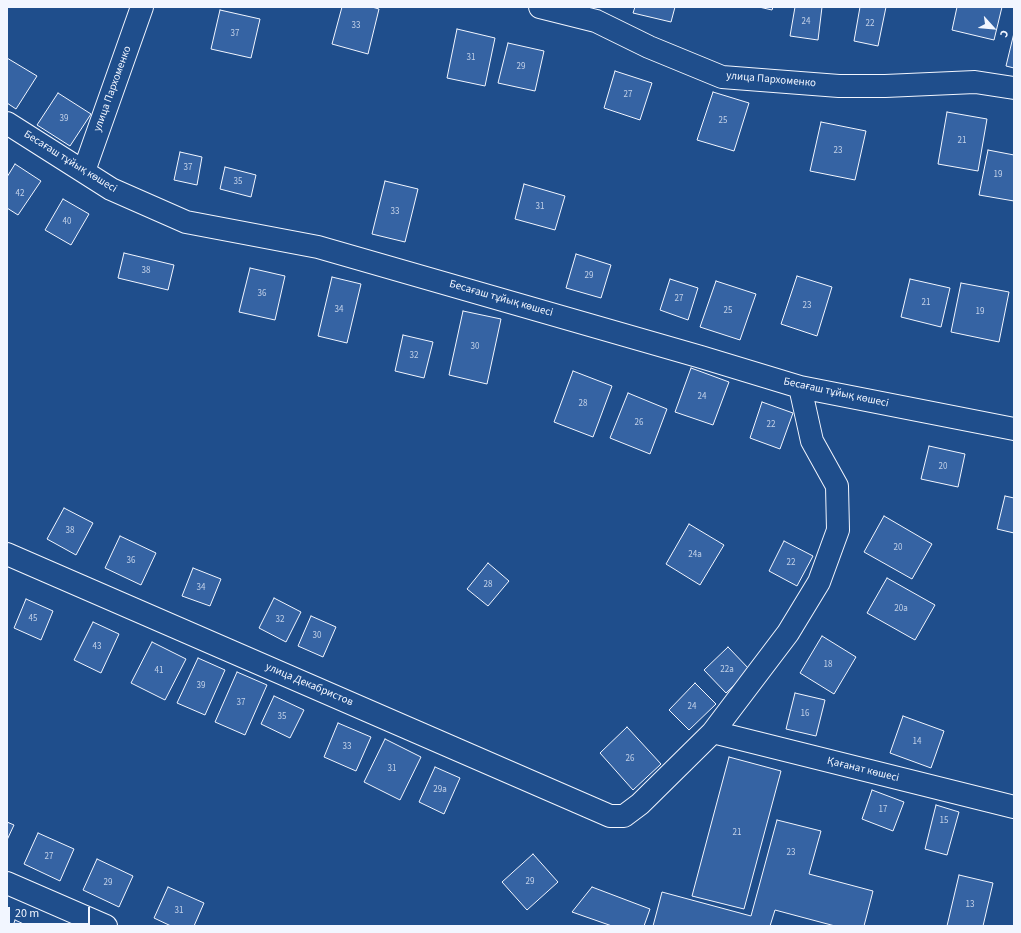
<!DOCTYPE html>
<html>
<head>
<meta charset="utf-8">
<style>
  body { margin:0 }
  #map { position:relative; width:1021px; height:933px; overflow:hidden; background:#1f4e8c; font-family:"Source Sans 3",sans-serif }
  canvas { display:block }
  .frame { position:absolute; inset:0; border:8px solid #f2f6ff; pointer-events:none }
  .north { position:absolute; left:973px; top:8px; width:40px; height:40px; -webkit-text-stroke:3px #1f4e8c; paint-order:stroke; rotate:117deg; font-size:11px; font-weight:700; line-height:16px; text-align:center; color:#f2f6ff }
  .north::after { content:''; display:block; margin:auto; width:14px; height:18px; background:#f2f6ff; clip-path:polygon(50% 0,100% 100%,50% 72%,0 100%) }
  .scale { position:absolute; left:8px; top:907px; width:82px; height:18px; box-sizing:border-box; border:2px solid #f2f6ff; border-top:0; padding-left:5px; font-size:12px; line-height:14px; white-space:nowrap; color:#f2f6ff; -webkit-text-stroke:3px #1f4e8c; paint-order:stroke }
</style>
</head>
<body>
<div id="map">
<canvas width="1021" height="933"></canvas>
<div class="frame"></div>
<div class="north">С</div>
<div class="scale">20 m</div>
</div>
<script>
const g = document.querySelector('canvas').getContext('2d');
g.lineJoin = 'round';
function fill(path, color) { g.fillStyle = color; g.fill(path, 'evenodd'); }
const toPath = rows => new Path2D(rows.map(r => 'M' + r).join(''));
function strokePath(path, color, width, dash) { g.strokeStyle = color; g.lineWidth = width; g.lineCap = dash ? 'butt' : 'round'; g.setLineDash(dash || []); g.stroke(path); }
function drawText(font, color, halo, rows, align = 'center') {
  g.font = font + ' "Source Sans 3",sans-serif'; g.lineWidth = 3; g.setLineDash([]); g.textBaseline = 'middle'; g.strokeStyle = halo; g.fillStyle = color; for (const [text, x, y, turn = 0] of rows) {
    g.save(); g.translate(x, y); g.rotate((+turn || 0) * Math.PI / 180); g.textAlign = isNaN(turn) ? turn : align; if (halo) g.strokeText(text, 0, 0); g.fillText(text, 0, 0); g.restore();
  }
}
const building = toPath([
  [342,7,372,7,379,9,368,54,332,44,342,7],
  [635,7,675,7,671,22,633,13,635,7],
  [759,7,773,7,772,10,759,7],
  [795,7,822,7,818,40,790,36,795,7],
  [860,7,886,7,878,46,854,41,860,7],
  [957,7,1002,7,994,40,952,30,957,7],
  [220,10,260,19,251,58,211,49,220,10],
  [457,29,495,38,485,86,447,78,457,29],
  [1014,33,1014,68,1006,66,1014,33],
  [508,43,544,51,535,91,498,83,508,43],
  [7,58,37,76,16,109,7,103,7,58],
  [615,71,652,83,640,120,604,108,615,71],
  [713,92,749,103,734,151,697,140,713,92],
  [58,93,91,114,70,146,37,125,58,93],
  [947,112,987,119,978,171,938,164,947,112],
  [821,122,866,131,855,180,810,171,821,122],
  [988,150,1014,155,1014,201,979,195,988,150],
  [180,152,202,157,197,185,174,180,180,152],
  [15,164,41,181,18,215,7,208,7,177,15,164],
  [225,167,256,175,251,197,220,189,225,167],
  [385,181,418,189,405,242,372,234,385,181],
  [524,184,565,196,555,230,515,219,524,184],
  [63,199,89,214,71,245,45,230,63,199],
  [124,253,174,265,168,290,118,278,124,253],
  [576,254,611,265,601,298,566,288,576,254],
  [250,268,285,276,275,320,239,312,250,268],
  [797,276,832,287,817,336,781,324,797,276],
  [332,277,361,284,347,343,318,336,332,277],
  [670,279,698,288,688,320,660,310,670,279],
  [910,279,950,288,941,327,901,317,910,279],
  [716,281,756,294,740,340,700,327,716,281],
  [961,283,1009,292,999,342,951,332,961,283],
  [463,311,501,319,487,384,449,375,463,311],
  [403,335,433,342,424,378,395,371,403,335],
  [691,368,729,382,713,425,675,412,691,368],
  [573,371,612,386,593,437,554,422,573,371],
  [628,393,667,409,650,454,610,438,628,393],
  [762,402,793,413,780,449,750,438,762,402],
  [929,446,965,454,958,487,921,479,929,446],
  [1005,496,1014,498,1014,533,997,529,1005,496],
  [64,508,93,523,76,555,47,539,64,508],
  [884,516,932,544,912,579,864,552,884,516],
  [689,524,724,545,700,585,666,564,689,524],
  [120,536,156,553,141,585,105,568,120,536],
  [784,541,813,556,797,586,769,571,784,541],
  [488,563,509,581,488,606,467,589,488,563],
  [193,568,221,579,210,606,182,596,193,568],
  [887,578,935,605,915,640,867,613,887,578],
  [274,598,301,612,286,642,259,628,274,598],
  [26,599,53,611,41,640,14,628,26,599],
  [311,616,336,627,323,657,298,646,311,616],
  [93,622,119,634,101,673,74,660,93,622],
  [822,636,856,657,834,694,800,673,822,636],
  [152,642,186,659,165,700,131,683,152,642],
  [728,647,750,670,726,693,704,670,728,647],
  [198,658,225,670,205,715,177,703,198,658],
  [237,672,267,685,245,735,215,722,237,672],
  [695,683,716,704,689,730,669,710,695,683],
  [795,693,825,700,816,736,786,729,795,693],
  [274,696,304,710,290,738,261,724,274,696],
  [903,716,944,731,931,768,890,753,903,716],
  [338,723,371,737,356,771,324,757,338,723],
  [627,727,661,764,633,790,600,753,627,727],
  [385,739,421,757,400,800,364,782,385,739],
  [729,757,781,771,744,909,692,896,729,757],
  [435,767,460,778,444,814,419,802,435,767],
  [872,790,904,802,893,831,862,819,872,790],
  [936,805,959,812,947,855,925,849,936,805],
  [777,820,821,831,809,874,873,891,864,926,835,926,775,910,770,926,653,926,662,892,751,916,777,820],
  [7,822,14,825,7,840,7,822],
  [38,833,74,849,60,881,24,864,38,833],
  [533,854,558,882,527,910,502,882,533,854],
  [97,859,133,876,119,907,83,890,97,859],
  [959,875,993,883,983,926,947,926,959,875],
  [168,887,204,903,194,926,171,926,154,918,168,887],
  [592,887,650,909,644,926,612,926,572,912,592,887],
  [15,920,28,926,13,926,15,920]
]);
const street = toPath([
  [540,7,596,21,649,47,722,77,839,86,885,86,975,82,1014,88],
  [7,123,111,189,186,222,318,247,701,357,800,387,1014,429],
  [84,171,142,7],
  [7,554,610,816,624,816,640,804,713,732,788,633,819,582,838,530,837,486,812,441,800,387],
  [713,732,1014,807],
  [7,883,106,926]
]);
const numberNames = [
  ["24",806,22],
  ["22",870,24],
  ["33",356,26],
  ["37",235,34],
  ["31",471,58],
  ["29",521,67],
  ["27",628,95],
  ["39",64,119],
  ["25",723,121],
  ["21",962,141],
  ["23",838,151],
  ["37",188,168],
  ["19",998,175],
  ["35",238,182],
  ["42",20,194],
  ["31",540,207],
  ["33",395,212],
  ["40",67,222],
  ["38",146,271],
  ["29",589,276],
  ["36",262,294],
  ["27",679,299],
  ["21",926,303],
  ["23",807,306],
  ["34",339,310],
  ["25",728,311],
  ["19",980,312],
  ["30",475,347],
  ["32",414,356],
  ["24",702,397],
  ["28",583,404],
  ["26",639,423],
  ["22",771,425],
  ["20",943,467],
  ["38",70,531],
  ["20",898,548],
  ["24а",695,555],
  ["36",131,561],
  ["22",791,563],
  ["28",488,585],
  ["34",201,588],
  ["20а",901,609],
  ["45",33,619],
  ["32",280,620],
  ["30",317,636],
  ["43",97,647],
  ["18",828,665],
  ["22а",727,670],
  ["41",159,671],
  ["39",201,686],
  ["37",241,703],
  ["24",692,707],
  ["16",805,714],
  ["35",282,717],
  ["14",917,742],
  ["33",347,747],
  ["26",630,759],
  ["31",392,769],
  ["29а",440,790],
  ["17",883,810],
  ["15",944,821],
  ["21",737,833],
  ["23",791,853],
  ["27",49,857],
  ["29",530,882],
  ["29",108,883],
  ["13",970,905],
  ["31",179,911]
];
const streetNames = [
  ["улица Пархоменко",771,80,5],
  ["улица Пархоменко",113,89,-70],
  ["Бесағаш тұйық көшесі",70,162,32],
  ["Бесағаш тұйық көшесі",501,299,16],
  ["Бесағаш тұйық көшесі",836,393,12],
  ["улица Декабристов",309,685,23],
  ["Қағанат көшесі",863,770,14]
];
fill(building, '#3563a3');
strokePath(building, '#f2f6ff', 1);
strokePath(street, '#f2f6ff', 24);
strokePath(street, '#1f4e8c', 22);
drawText('9px', '#c3d1e8', null, numberNames);
drawText('11px', '#f2f6ff', '#1f4e8c', streetNames);
</script>
</body>
</html>
